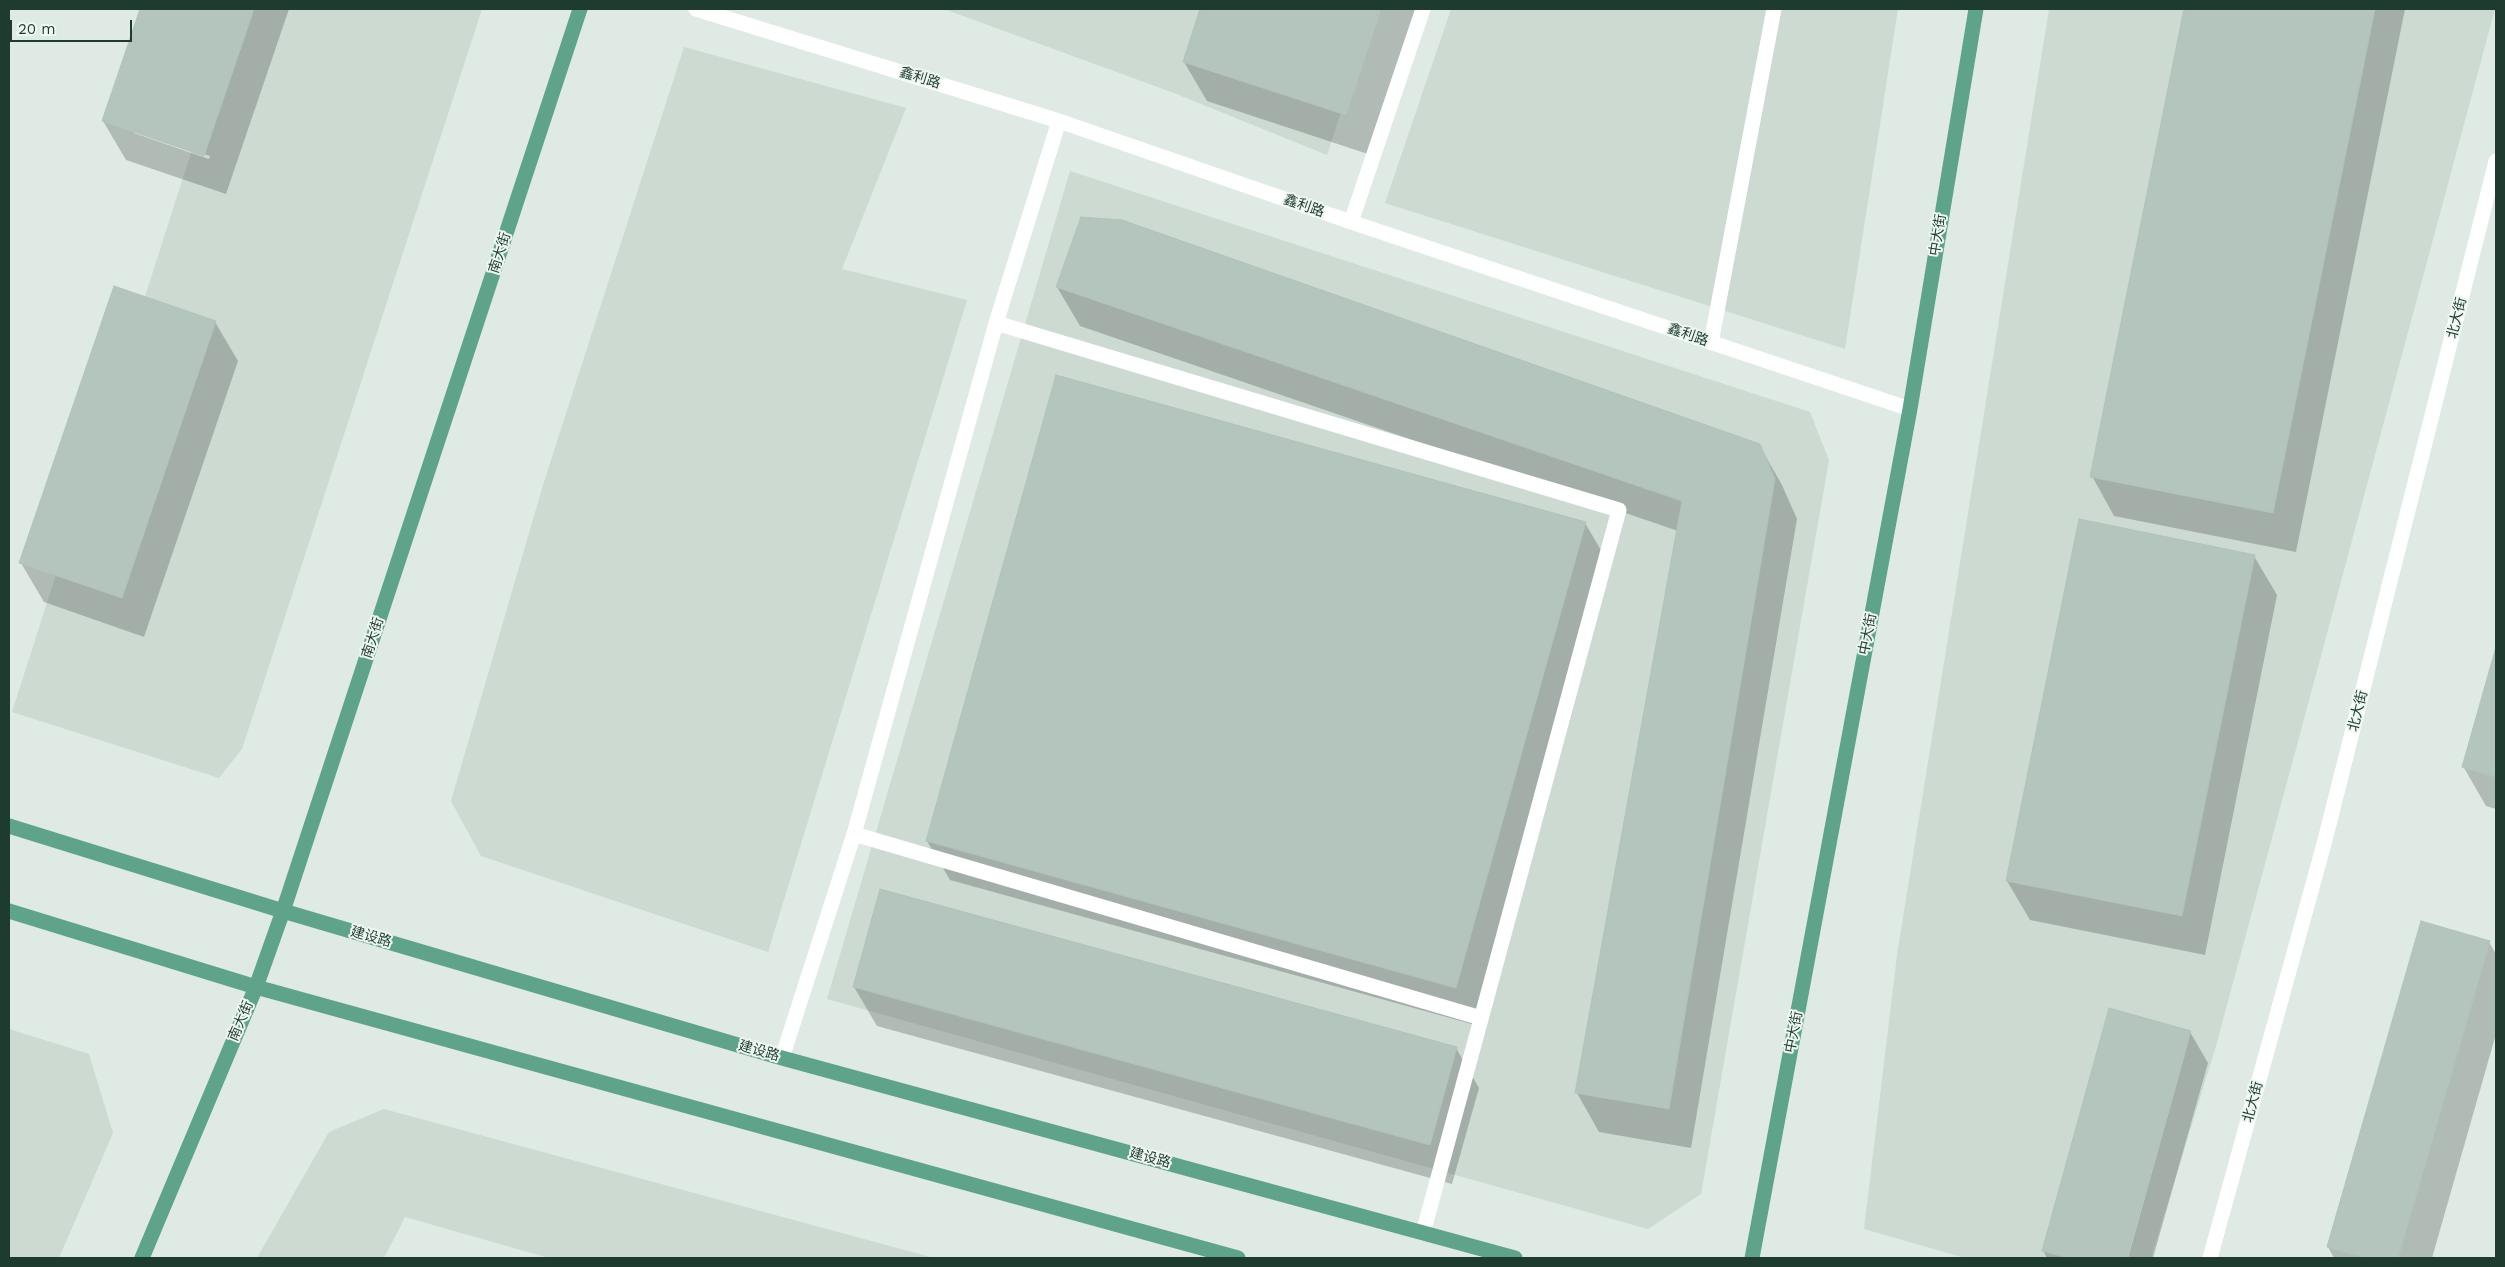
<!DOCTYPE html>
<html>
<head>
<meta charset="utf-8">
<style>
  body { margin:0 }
  #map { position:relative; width:2505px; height:1267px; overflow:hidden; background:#deeae3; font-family:"Work Sans",sans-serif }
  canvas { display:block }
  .frame { position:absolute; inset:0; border:10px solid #1e3b30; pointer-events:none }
  .scale { position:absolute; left:10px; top:20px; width:122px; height:22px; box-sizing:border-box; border:2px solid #1e3b30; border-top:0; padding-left:6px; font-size:15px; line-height:18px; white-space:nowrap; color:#1e3b30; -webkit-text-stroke:4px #eef7f2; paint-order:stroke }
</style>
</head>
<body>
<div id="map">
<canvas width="2505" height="1267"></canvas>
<div class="frame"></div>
<div class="scale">20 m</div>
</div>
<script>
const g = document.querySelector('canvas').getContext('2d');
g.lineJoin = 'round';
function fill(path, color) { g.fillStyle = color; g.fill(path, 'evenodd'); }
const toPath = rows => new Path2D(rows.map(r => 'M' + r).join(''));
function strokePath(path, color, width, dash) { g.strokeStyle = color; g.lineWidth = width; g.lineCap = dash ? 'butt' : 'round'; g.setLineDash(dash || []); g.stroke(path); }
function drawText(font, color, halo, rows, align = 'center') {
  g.font = font + ' "Work Sans","Noto Sans SC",sans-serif'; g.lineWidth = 4; g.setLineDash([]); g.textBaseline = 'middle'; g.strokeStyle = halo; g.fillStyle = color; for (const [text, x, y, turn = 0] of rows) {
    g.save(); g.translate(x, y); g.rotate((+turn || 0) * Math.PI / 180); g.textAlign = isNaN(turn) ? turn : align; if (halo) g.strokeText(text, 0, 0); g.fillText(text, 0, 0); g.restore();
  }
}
const built = toPath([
  [237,9,482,9,242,749,219,778,12,712],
  [944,9,1375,9,1327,155,1174,93],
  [1451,9,1898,9,1845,349,1385,203],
  [2049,9,2495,9,2216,1046,2151,1258,1965,1258,1864,1229,1897,955],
  [684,47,906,108,842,269,967,300,768,952,481,856,451,801,543,485],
  [1070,171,1810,412,1829,460,1701,1194,1648,1229,827,999],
  [9,1029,89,1054,113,1133,59,1258,9,1258],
  [384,1109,934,1258,549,1258,405,1217,384,1258,257,1258,329,1132]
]);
const shadow = toPath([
  [142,9,289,9,226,194,126,160,103,121],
  [134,131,210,156,209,159,134,133],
  [1202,9,1416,9,1368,154,1207,101,1184,62],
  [2186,9,2405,9,2296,552,2114,516,2092,476],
  [1057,287,1759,445,1782,485,1797,519,1691,1148,1599,1132,1577,1093,1678,531,1080,326],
  [215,322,238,361,144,637,44,602,21,563],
  [1585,523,1608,562,1479,1026,950,880,927,841],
  [2254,556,2277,595,2205,955,2030,920,2007,881],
  [2496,652,2496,809,2486,806,2463,766],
  [2489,942,2496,954,2496,1034,2432,1258,2334,1258,2328,1247],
  [854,987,1456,1048,1479,1088,1452,1184,877,1026],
  [2190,1032,2208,1063,2153,1258,2128,1258,2185,1054,2183,1054,2126,1258,2047,1258,2043,1250]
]);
const building = toPath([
  [140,9,254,9,204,156,102,121,140,9],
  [1200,9,1381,9,1346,115,1183,62,1200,9],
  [2184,9,2375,9,2273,513,2090,477,2184,9],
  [1081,217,1122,220,1760,444,1775,479,1669,1109,1575,1093,1682,501,1056,287,1081,217],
  [114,286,216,321,122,598,19,563,114,286],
  [1056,375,1586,522,1456,988,926,841,1056,375],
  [2079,519,2255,555,2182,916,2006,881,2079,519],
  [2496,647,2496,777,2462,767,2496,647],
  [880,889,1457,1047,1430,1145,853,987,880,889],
  [2421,921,2490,941,2398,1258,2365,1258,2327,1247,2421,921],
  [2109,1008,2191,1031,2127,1258,2068,1258,2042,1251,2109,1008]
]);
const minor = toPath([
  [696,9,1059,121,1351,222,1910,409],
  [1351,222,1423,9],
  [996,323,1619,510,1423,1233],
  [1711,343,1774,9],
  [854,834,1481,1018],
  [782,1058,854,834,996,323,1059,121],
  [2210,1258,2324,844,2496,161]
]);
const major = toPath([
  [9,826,283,911,782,1058,1515,1258],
  [9,911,256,987,1238,1258],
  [142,1258,256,987,283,911,580,9],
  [1752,1258,1910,409,1976,9]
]);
const streetNames = [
  ["鑫利路",920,78,17],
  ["鑫利路",1304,206,19],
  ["中大街",1938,235,-81],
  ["南大街",500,253,-72],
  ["北大街",2457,318,-76],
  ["鑫利路",1688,335,19],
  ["中大街",1868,634,-79],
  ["南大街",373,638,-72],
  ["北大街",2358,711,-76],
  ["建设路",371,937,16],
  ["南大街",241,1021,-67],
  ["中大街",1794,1032,-79],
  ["建设路",759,1051,16],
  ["北大街",2253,1102,-75],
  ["建设路",1150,1158,15]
];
fill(built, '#ccdad2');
fill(shadow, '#0003');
fill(building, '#b3c5bc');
strokePath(building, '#b0c4ba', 1);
strokePath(minor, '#fff', 15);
strokePath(major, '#5fa38a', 15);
drawText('14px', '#1e3b30', '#eef7f2', streetNames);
</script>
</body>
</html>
